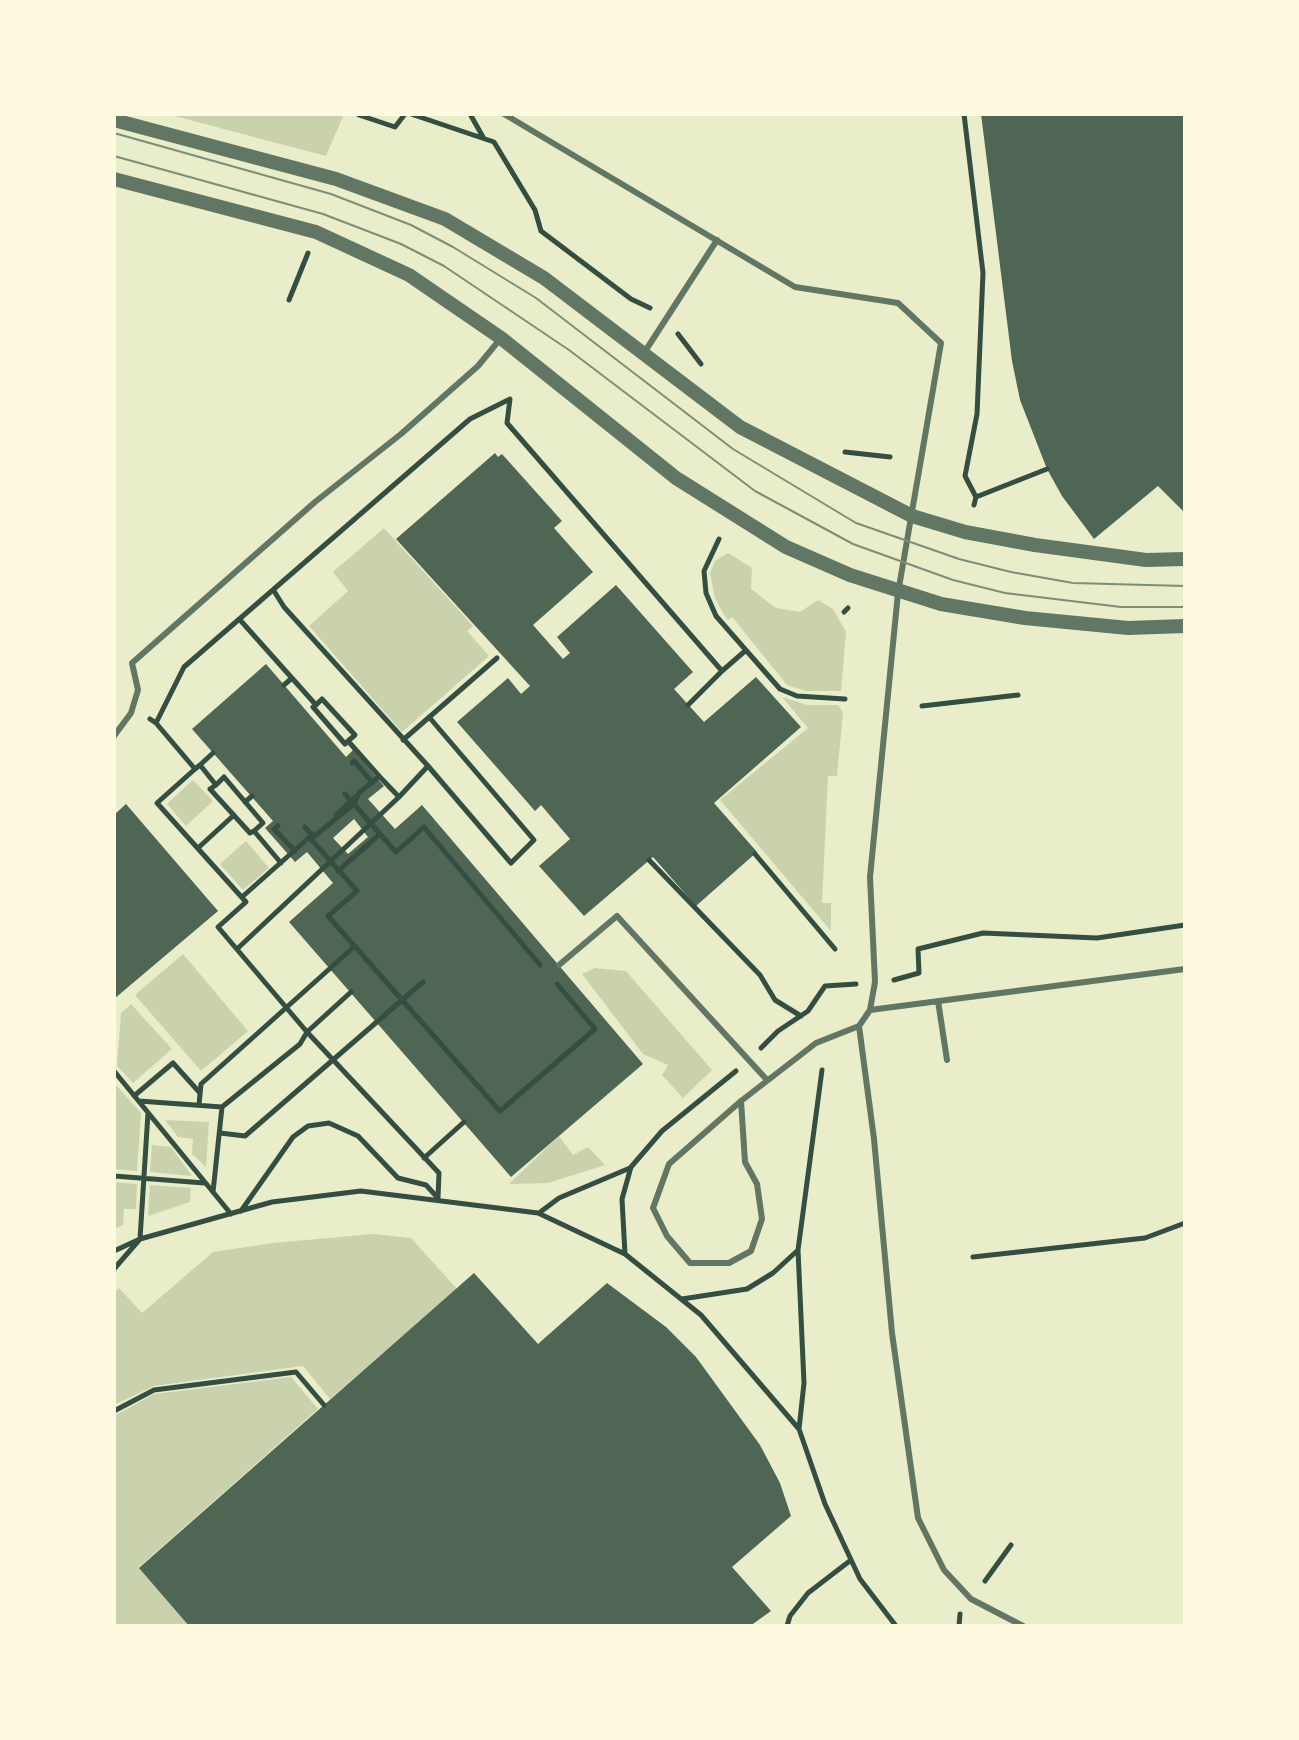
<!DOCTYPE html>
<html>
<head>
<meta charset="utf-8">
<style>
  body { margin:0 }
  #map { position:relative; width:1299px; height:1740px; overflow:hidden; background:#e9edc9; font-family:"Fira Sans Condensed",sans-serif }
  canvas { display:block }
  .frame { position:absolute; inset:0; border:116px solid #fefae0; pointer-events:none }
</style>
</head>
<body>
<div id="map">
<canvas width="1299" height="1740"></canvas>
<div class="frame"></div>
</div>
<script>
const g = document.querySelector('canvas').getContext('2d');
g.lineJoin = 'round';
function fill(path, color) { g.fillStyle = color; g.fill(path, 'evenodd'); }
const toPath = rows => new Path2D(rows.map(r => 'M' + r).join(''));
function strokePath(path, color, width, dash) { g.strokeStyle = color; g.lineWidth = width; g.lineCap = dash ? 'butt' : 'round'; g.setLineDash(dash || []); g.stroke(path); }
const green = toPath([
  [167,114,344,114,326,156],
  [384,528,473,626,467,631,489,656,402,732,309,626,348,591,333,572],
  [728,553,752,568,751,589,776,608,800,612,818,600,833,609,846,632,841,691,806,691,787,685,732,617,728,620,724,615,715,598,710,573,715,561],
  [782,697,807,705,838,705,843,712,837,776,828,776,822,903,831,903,831,931,720,800,808,728],
  [193,780,213,801,186,826,167,804],
  [246,841,269,868,243,890,220,864],
  [183,954,248,1031,201,1071,135,995],
  [595,968,626,971,712,1070,683,1098,662,1075,668,1065,643,1054,582,974],
  [131,1004,172,1049,133,1083,117,1066,121,1013],
  [114,1083,141,1113,137,1171,114,1169],
  [165,1120,209,1122,206,1167,192,1154,193,1139,178,1137],
  [559,1136,573,1155,588,1147,605,1165,548,1183,509,1184],
  [152,1145,171,1147,192,1176,150,1172],
  [114,1182,137,1184,136,1209,124,1209,123,1225,114,1229],
  [150,1185,191,1188,190,1202,148,1216],
  [373,1234,411,1238,457,1289,330,1399,303,1366,154,1386,114,1405,114,1292,119,1288,142,1313,213,1252,273,1243],
  [291,1377,318,1409,139,1567,189,1626,114,1626,114,1416,154,1394]
]);
const building = toPath([
  [981,114,1185,114,1185,513,1158,486,1094,539,1062,496,1047,469,1020,400,1012,361],
  [495,453,498,457,502,454,562,521,554,528,593,572,533,625,563,659,570,653,557,637,616,585,693,672,674,689,704,722,756,677,801,727,714,803,757,852,696,906,653,857,584,916,539,866,570,839,541,805,535,811,457,722,508,678,521,694,530,686,396,539],
  [266,664,346,757,353,750,384,786,368,799,395,829,422,805,643,1064,511,1177,289,922,333,883,307,852,295,862,265,828,273,821,192,729],
  [354,819,368,837,348,854,333,838],
  [126,804,218,911,114,999,114,815],
  [474,1273,538,1344,607,1283,666,1327,696,1357,760,1445,780,1483,791,1516,732,1567,771,1611,750,1626,189,1626,139,1568]
]);
const path = toPath([
  [411,114,494,142,535,210,541,231,631,299,650,308],
  [470,114,483,137],
  [964,114,983,273,977,414,965,476,976,497,974,505],
  [359,115,395,127,405,114],
  [289,300,308,253],
  [678,334,701,364],
  [845,452,890,457],
  [976,497,1047,469],
  [719,539,704,571,706,593,716,616,780,689,797,696,845,699],
  [274,591,284,607,428,766,399,797],
  [844,612,848,608],
  [241,621,316,705,322,699,355,735,348,741,379,776,372,783],
  [722,671,745,651],
  [284,685,292,678],
  [316,705,313,707,339,737,345,744,348,741],
  [922,706,1018,695],
  [150,719,156,723,184,667,470,419,510,399,507,423,722,671,688,705],
  [156,723,195,769,200,765,216,785,210,789,250,833,254,831,281,863],
  [403,740,497,658],
  [352,763,354,761,372,782,359,793,354,804,311,839,357,891,328,916,500,1111,595,1029,557,984],
  [200,765,213,753],
  [428,766,511,863,534,840,429,717],
  [195,769,157,803,246,902,218,927,307,1032,439,1173,438,1198],
  [216,785,224,777,263,823,254,831],
  [345,794,351,801],
  [245,802,252,796],
  [336,815,355,797],
  [278,826,274,829,295,851],
  [305,827,312,835],
  [380,834,396,852,424,827,540,965],
  [198,848,234,815],
  [755,854,835,949],
  [649,860,760,975,775,1000,801,1016],
  [338,871,380,834,354,804],
  [242,897,313,834],
  [237,949,399,797,379,776],
  [894,980,919,973,918,949,983,933,1097,938,1185,925],
  [761,1048,778,1031,808,1011,825,986,856,984],
  [114,1071,231,1214],
  [134,1096,173,1063,200,1093],
  [139,1101,222,1107,213,1192],
  [199,1105,201,1084,355,946],
  [222,1107,300,1044,307,1032,351,992],
  [220,1133,245,1136,423,982],
  [424,1158,464,1122],
  [114,1176,204,1183],
  [241,1211,293,1137,308,1126,329,1123,358,1136,398,1178,426,1185,437,1197],
  [539,1213,559,1198,630,1168],
  [114,1251,140,1239,272,1202,361,1191,538,1213,625,1254,701,1315,799,1429,825,1504,860,1579,896,1626],
  [625,1254,622,1199,631,1167,662,1131,736,1071],
  [973,1257,1145,1238,1185,1223],
  [114,1269,140,1239,148,1113],
  [682,1299,747,1289,773,1273,797,1251],
  [114,1411,154,1390,296,1372,324,1405],
  [799,1429,804,1383,798,1250,822,1070],
  [985,1581,1011,1545],
  [787,1626,790,1616,808,1593,851,1560],
  [959,1626,960,1614]
]);
const service = toPath([
  [504,114,795,287,898,303,941,343,898,593,870,877,875,982,870,1010,859,1026],
  [644,353,717,240],
  [114,736,131,713,138,690,132,663,315,502,401,434,478,366,501,338],
  [559,965,617,916,767,1080],
  [938,1001,947,1060],
  [870,1010,1185,969],
  [859,1026,874,1139,892,1333,918,1518,944,1570,971,1599,1023,1626],
  [741,1101,745,1162,757,1184,762,1219,751,1251,729,1263,690,1263,667,1236,653,1208,669,1164,741,1101,816,1043,859,1026]
]);
const tertiary = toPath([
  [114,120,336,179,445,219,544,278,740,427,912,516,965,532,1035,545,1146,560,1185,559],
  [114,179,316,232,409,275,501,338,676,478,786,547,850,575,941,604,1025,618,1128,628,1185,626]
]);
const tram = toPath([
  [114,133,331,194,411,225,453,247,536,298,733,449,856,523,959,559,1011,572,1073,583,1185,586],
  [114,156,323,214,401,244,444,266,569,350,755,491,853,544,953,580,1005,593,1121,607,1185,607]
]);
fill(green, '#cad2ad');
fill(building, '#4f6655');
strokePath(path, '#344e41', 5);
strokePath(service, '#617663', 6);
strokePath(tertiary, '#617663', 14);
strokePath(tram, '#7c8e77', 2);
</script>
</body>
</html>
